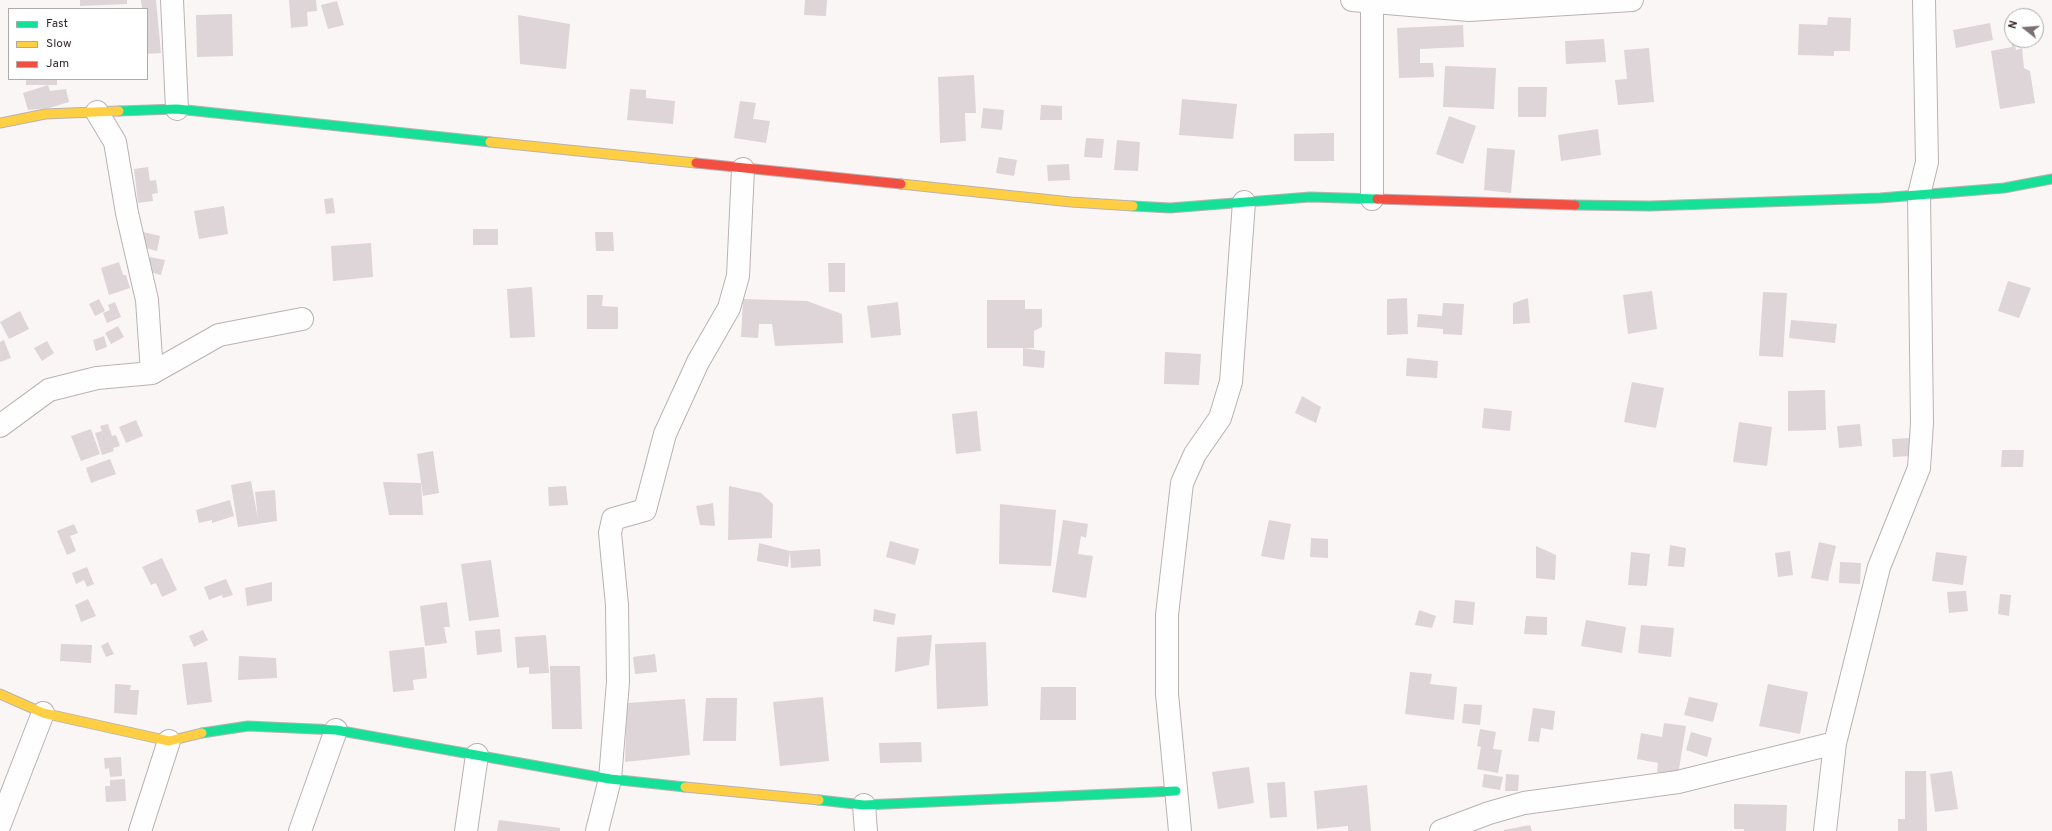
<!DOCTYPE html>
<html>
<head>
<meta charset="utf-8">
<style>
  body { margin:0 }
  #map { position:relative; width:2052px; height:831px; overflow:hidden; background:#fbf6f6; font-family:Overpass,sans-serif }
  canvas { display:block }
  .legend { position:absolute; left:8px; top:8px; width:140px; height:72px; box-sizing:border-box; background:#fff; border:1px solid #afaaaa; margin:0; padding:5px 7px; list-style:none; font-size:12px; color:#372a2b }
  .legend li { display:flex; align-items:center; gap:8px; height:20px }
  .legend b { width:20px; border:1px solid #afaaaa }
  .north { position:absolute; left:2004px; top:8px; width:40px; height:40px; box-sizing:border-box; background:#fff; border:1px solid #afaaaa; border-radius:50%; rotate:287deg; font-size:11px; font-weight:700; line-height:16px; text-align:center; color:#372a2b }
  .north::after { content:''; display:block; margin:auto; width:14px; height:18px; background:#7c7172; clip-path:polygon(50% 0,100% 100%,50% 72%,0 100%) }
</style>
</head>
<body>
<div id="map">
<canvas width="2052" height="831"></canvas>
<ul class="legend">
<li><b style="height:5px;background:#16e098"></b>Fast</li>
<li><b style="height:5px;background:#ffcf43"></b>Slow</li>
<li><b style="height:5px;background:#f24e42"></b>Jam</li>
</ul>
<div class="north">N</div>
</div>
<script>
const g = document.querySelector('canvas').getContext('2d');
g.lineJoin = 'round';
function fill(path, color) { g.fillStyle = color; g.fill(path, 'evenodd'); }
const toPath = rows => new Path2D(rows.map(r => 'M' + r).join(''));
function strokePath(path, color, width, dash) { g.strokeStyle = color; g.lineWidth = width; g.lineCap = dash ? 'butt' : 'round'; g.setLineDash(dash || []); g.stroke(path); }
const building = toPath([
  [80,0,127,0,127,4,80,6],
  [141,0,156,0,161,53,147,54,147,9,142,9],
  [289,0,316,0,317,11,307,12,308,26,291,28],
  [805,0,827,0,826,16,804,15],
  [337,1,344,25,328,29,321,5],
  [232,14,233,56,197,57,196,15],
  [518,15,570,24,566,69,520,64],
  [1828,17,1851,18,1850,51,1834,51,1834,56,1798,55,1799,24,1827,25],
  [1990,23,1993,40,1956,48,1953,30],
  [1463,25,1464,47,1420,49,1420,63,1433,63,1434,77,1399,78,1397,28],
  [1604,39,1606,62,1566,64,1565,41],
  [2011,40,2014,40,2016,50,2022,48,2024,68,2030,71,2035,103,2000,109,1991,51,2012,47],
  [1649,48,1654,102,1618,105,1615,80,1627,79,1624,50],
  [1445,66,1496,68,1494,109,1443,107],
  [974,75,976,113,965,113,966,141,940,143,938,77],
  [26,79,57,79,57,85,48,85,50,91,66,89,69,102,49,108,28,110,23,93,48,85,26,85],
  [1518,87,1547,87,1546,117,1518,117],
  [630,89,646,90,646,98,675,101,673,124,627,120],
  [1182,99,1237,104,1233,139,1179,135],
  [740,101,756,103,753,119,770,121,766,143,734,138],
  [1041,105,1062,106,1062,120,1040,120],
  [983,108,1004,110,1002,130,981,128],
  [1449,116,1476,126,1463,164,1436,154],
  [1598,129,1601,155,1561,161,1558,135],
  [1334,133,1334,161,1294,161,1294,134],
  [1086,138,1104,139,1102,158,1084,157],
  [1117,140,1140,142,1138,171,1114,170],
  [1487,148,1515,150,1511,193,1484,190],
  [999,157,1017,160,1014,176,996,173],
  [1069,164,1070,180,1048,181,1047,165],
  [148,167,150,181,156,180,158,193,152,194,153,201,138,203,134,169],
  [333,198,335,213,326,214,324,199],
  [224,206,228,234,199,239,194,211],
  [473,229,498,229,498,245,473,245],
  [143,232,160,236,157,251,139,246],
  [595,232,613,232,614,251,596,251],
  [371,243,373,277,333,281,331,246],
  [150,257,165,260,161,275,146,271],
  [119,262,123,275,126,275,130,288,109,295,101,268],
  [828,263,845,263,845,292,829,292],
  [2008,281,2031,288,2019,318,1998,311],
  [532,287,535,337,510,338,507,289],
  [1652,291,1657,329,1628,334,1623,295],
  [1763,292,1787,293,1783,357,1759,356],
  [587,295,603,295,602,306,618,307,618,329,587,329],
  [1407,298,1408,334,1387,335,1387,299],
  [1528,298,1530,323,1513,324,1513,303],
  [99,299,105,311,95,316,89,304],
  [743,299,807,301,842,314,843,343,775,346,772,324,759,324,758,338,741,337],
  [987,300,1025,300,1025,309,1042,309,1042,327,1034,331,1034,348,1023,348,1045,351,1044,368,1023,366,1023,348,987,348],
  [115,302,121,317,107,323,103,313,110,310,108,305],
  [898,302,901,335,871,338,867,306],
  [1443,303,1464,304,1462,335,1443,334,1443,329,1417,327,1418,314,1442,316],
  [20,311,29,329,9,339,0,322],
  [1791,320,1837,324,1835,343,1789,338],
  [118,326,124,337,111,344,105,333],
  [104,336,107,347,96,351,93,340],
  [4,340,11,358,0,362,0,342],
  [47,341,54,353,42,361,34,348],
  [1165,352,1201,354,1199,385,1164,384],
  [1407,358,1438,361,1437,378,1406,376],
  [1632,382,1664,388,1656,428,1624,422],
  [1825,390,1826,430,1788,431,1788,391],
  [1302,396,1321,407,1316,423,1295,413],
  [1484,408,1512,411,1510,431,1482,428],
  [977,411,981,451,956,454,952,414],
  [136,420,143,436,126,443,119,427],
  [1739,422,1772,427,1767,466,1733,462],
  [108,424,112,436,116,435,120,446,113,448,114,451,102,455,95,433,102,431,100,426],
  [1860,424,1862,446,1839,448,1837,426],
  [91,429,100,454,81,461,71,436],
  [1909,438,1910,456,1893,457,1892,439],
  [2002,450,2024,450,2023,467,2001,467],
  [433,451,439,493,423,496,417,454],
  [110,459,116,474,91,483,86,468],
  [251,481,258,519,255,492,275,490,277,521,238,527,231,485],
  [383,482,421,483,423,515,389,515],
  [566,486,568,505,549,506,548,487],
  [729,486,761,493,773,504,772,538,728,540],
  [230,500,234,516,212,523,212,520,199,523,196,510],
  [713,503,715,526,700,525,696,506],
  [1000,504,1056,510,1051,566,999,564],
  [1063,520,1088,524,1086,538,1081,536,1078,554,1093,556,1086,598,1052,592],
  [1269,520,1291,524,1284,560,1261,556],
  [74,524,78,533,70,536,76,551,67,555,57,531],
  [1311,538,1328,539,1328,558,1310,557],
  [890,541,919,549,915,565,886,557],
  [1819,542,1836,546,1828,581,1811,578],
  [759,543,790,551,788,567,757,561],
  [1670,545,1686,548,1684,567,1668,566],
  [1536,546,1556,555,1555,580,1536,578],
  [820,549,821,566,791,568,790,551],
  [1790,551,1793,575,1778,577,1775,553],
  [1631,552,1650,554,1647,586,1628,585],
  [1936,552,1967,556,1963,585,1932,581],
  [162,558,177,590,162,597,156,583,151,585,142,567],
  [491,560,499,617,469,621,461,564],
  [1840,562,1861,563,1860,584,1839,583],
  [87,567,94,584,87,587,84,580,76,584,72,573],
  [226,579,233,595,223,598,222,595,209,600,204,587],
  [272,582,272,601,247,606,245,588],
  [1966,591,1968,611,1949,613,1947,592],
  [2000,594,2011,595,2009,616,1998,614],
  [88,599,96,616,81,622,75,605],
  [1455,600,1475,602,1473,625,1453,623],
  [447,602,450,627,444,627,447,643,425,646,420,606],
  [874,609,896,614,894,625,873,621],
  [1419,610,1436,616,1432,628,1415,625],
  [1526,616,1547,617,1547,635,1524,634],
  [1586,620,1626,627,1622,653,1581,646],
  [1641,625,1674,628,1671,657,1638,653],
  [500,629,502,652,477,655,475,631],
  [203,630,208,640,194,647,189,636],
  [546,635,549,673,529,674,529,667,517,668,515,637],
  [932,635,929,665,895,672,897,637],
  [108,642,114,654,106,657,101,646],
  [986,642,988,706,937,709,935,644],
  [61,644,92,645,91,663,60,661],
  [424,647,427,678,413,680,414,690,393,692,389,651],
  [655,654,657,672,635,674,633,657],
  [239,656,276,658,277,678,238,680],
  [207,662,212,702,187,705,182,664],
  [550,666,580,666,582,729,552,729],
  [1410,672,1432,674,1430,684,1457,687,1454,720,1405,714],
  [115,684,131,685,130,690,139,690,137,715,114,713],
  [1768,684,1808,692,1800,734,1759,726],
  [1041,687,1076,687,1076,720,1040,720],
  [823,697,829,761,780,766,773,702],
  [1689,697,1718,703,1713,722,1684,715],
  [706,698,737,698,736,741,703,741],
  [685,699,690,755,625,762,627,703],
  [1464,704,1482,705,1480,725,1462,723],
  [1533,708,1555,711,1553,730,1541,728,1539,742,1528,741],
  [1664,723,1686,726,1678,775,1657,772,1658,763,1637,759,1641,733,1662,737],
  [1480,729,1496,732,1493,749,1502,750,1498,773,1477,769,1481,747,1477,746],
  [1691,732,1712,738,1707,757,1686,750],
  [921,742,922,762,880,763,879,743],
  [121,757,122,776,110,777,109,768,105,769,104,758],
  [1249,767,1254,803,1218,809,1212,772],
  [1905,771,1926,771,1927,831,1898,831,1898,819,1905,819],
  [1952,771,1958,809,1935,812,1930,774],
  [1484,774,1503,777,1500,790,1482,787],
  [1506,774,1519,775,1518,791,1505,791],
  [125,779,126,801,106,802,105,786,110,786,110,780],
  [1285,782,1287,817,1270,818,1267,783],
  [1367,785,1371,831,1348,831,1348,826,1317,829,1314,791],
  [1734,804,1787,805,1786,831,1744,831,1744,829,1734,829],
  [499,820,560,828,560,831,497,831],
  [1530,825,1532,831,1504,831,1504,830]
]);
const street = toPath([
  [172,0,177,109],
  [1352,0,1469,10,1632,0],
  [1372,0,1372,199],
  [97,112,115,142,127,213,147,300,152,373,219,335,302,319],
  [0,426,49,390,97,378,152,373],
  [864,805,866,831],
  [0,824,43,713],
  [140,831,169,741],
  [300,831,336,730],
  [466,831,477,755],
  [597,831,610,779,618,682,617,605,610,533,613,519,645,510,665,434,698,362,729,308,738,276,743,169],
  [1180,831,1167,694,1167,615,1182,483,1195,454,1220,418,1231,382,1244,202],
  [1441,831,1489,813,1524,803,1678,782,1835,743],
  [1825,831,1835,743,1879,567,1919,468,1922,423,1919,195,1927,162,1924,0]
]);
const fast = toPath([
  [119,111,177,109,490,142],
  [1575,205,1650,206,1880,198,2004,188,2052,179],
  [1133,206,1170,208,1310,197,1377,199],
  [202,733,248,726,336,730,610,779,685,787],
  [819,800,864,805,1176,791]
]);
const slow = toPath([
  [0,123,45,114,119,111],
  [490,142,696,163],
  [901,184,1071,202,1133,206],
  [0,694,43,713,169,741,202,733],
  [685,787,819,800]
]);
const jam = toPath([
  [696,163,901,184],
  [1377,199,1575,205]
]);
fill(building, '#ddd5d8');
strokePath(street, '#bab2b2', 24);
strokePath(fast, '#bab2b2', 11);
strokePath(slow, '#bab2b2', 11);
strokePath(jam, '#bab2b2', 11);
strokePath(street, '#fefefe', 22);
strokePath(fast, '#16e098', 9);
strokePath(slow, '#ffcf43', 9);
strokePath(jam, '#f24e42', 9);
</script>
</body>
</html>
